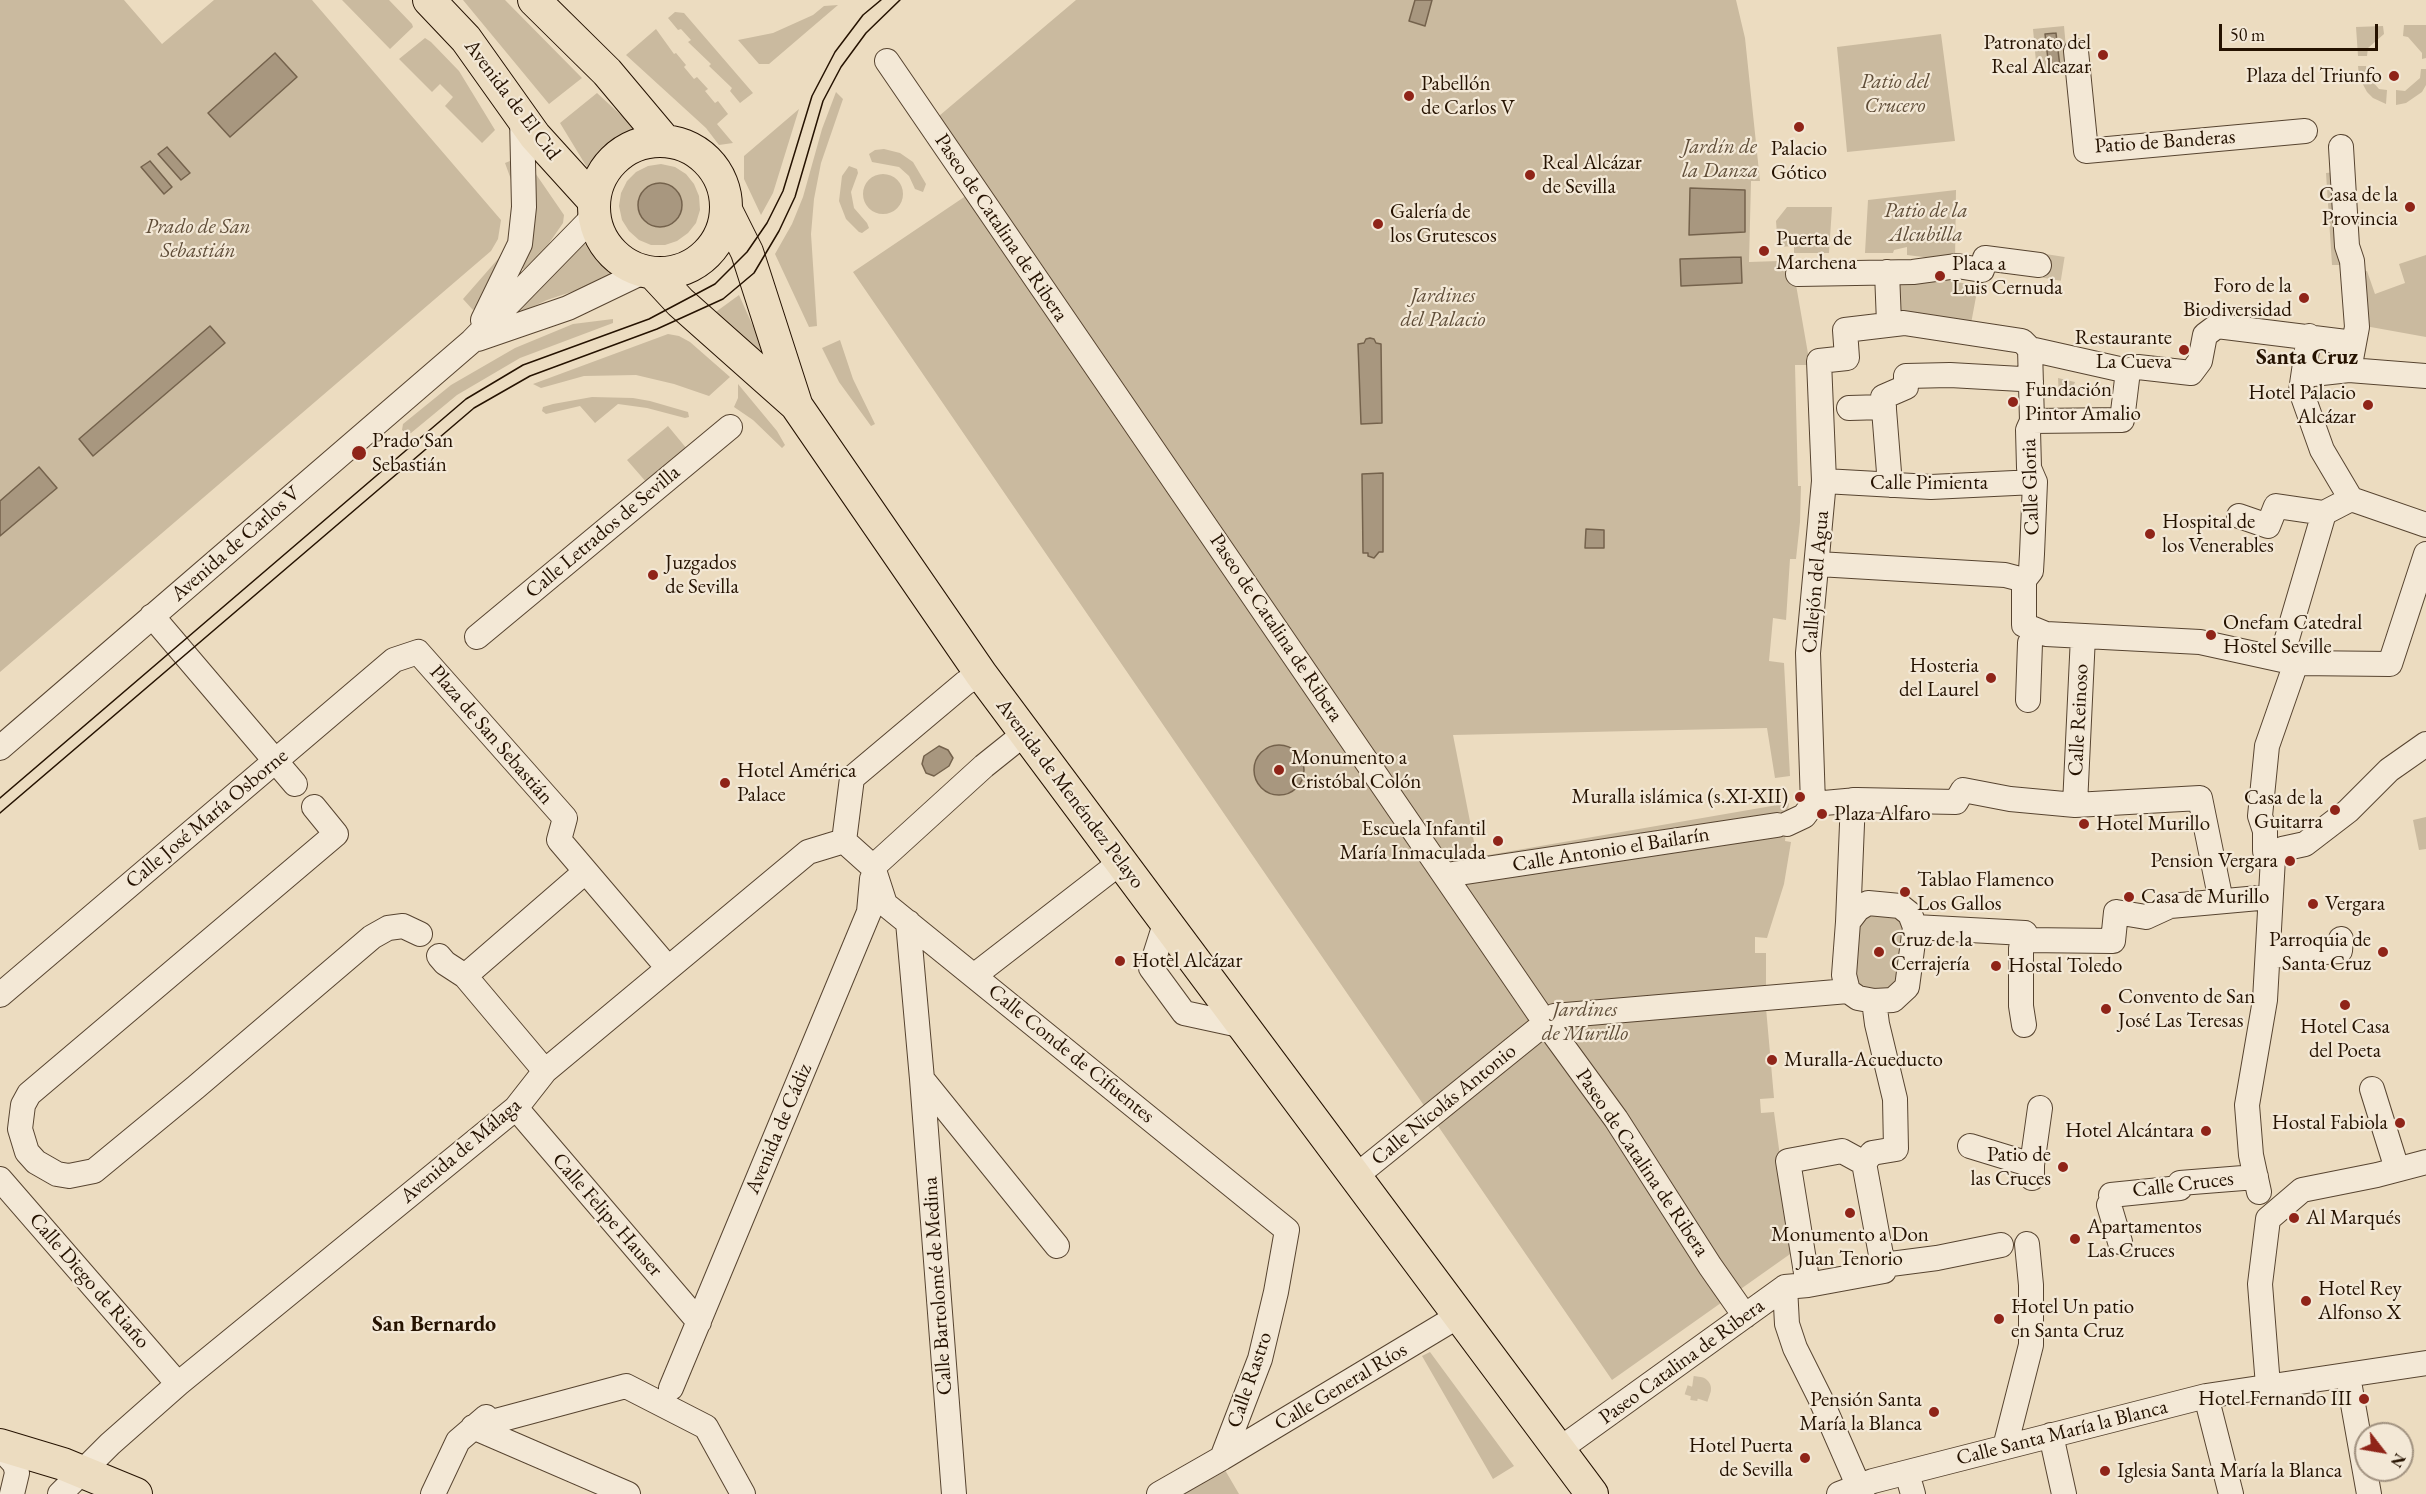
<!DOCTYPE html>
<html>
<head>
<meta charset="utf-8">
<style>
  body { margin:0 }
  #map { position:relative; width:2426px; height:1494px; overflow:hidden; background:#ecdcc0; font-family:"EB Garamond",serif }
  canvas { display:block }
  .north { position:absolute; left:2354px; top:1422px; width:60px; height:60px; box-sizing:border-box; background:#f3e8d6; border:2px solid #a19280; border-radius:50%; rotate:121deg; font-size:16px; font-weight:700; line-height:24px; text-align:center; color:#251200 }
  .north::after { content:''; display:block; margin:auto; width:21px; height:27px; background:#8f2418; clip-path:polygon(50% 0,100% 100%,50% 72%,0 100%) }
  .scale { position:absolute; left:2219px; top:24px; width:159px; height:27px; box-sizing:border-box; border:3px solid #251200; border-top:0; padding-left:8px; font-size:18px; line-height:21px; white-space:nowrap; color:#251200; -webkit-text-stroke:4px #f3e8d6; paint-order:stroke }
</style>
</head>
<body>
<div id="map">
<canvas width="2426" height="1494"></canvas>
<div class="north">N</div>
<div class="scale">50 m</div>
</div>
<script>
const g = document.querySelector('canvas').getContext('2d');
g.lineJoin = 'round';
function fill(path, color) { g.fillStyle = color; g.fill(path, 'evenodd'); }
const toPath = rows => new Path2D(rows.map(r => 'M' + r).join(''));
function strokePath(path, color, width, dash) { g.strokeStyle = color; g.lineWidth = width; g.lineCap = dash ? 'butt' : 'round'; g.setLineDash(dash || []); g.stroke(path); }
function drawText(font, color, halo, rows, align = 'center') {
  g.font = font + ' "EB Garamond",serif'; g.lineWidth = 4.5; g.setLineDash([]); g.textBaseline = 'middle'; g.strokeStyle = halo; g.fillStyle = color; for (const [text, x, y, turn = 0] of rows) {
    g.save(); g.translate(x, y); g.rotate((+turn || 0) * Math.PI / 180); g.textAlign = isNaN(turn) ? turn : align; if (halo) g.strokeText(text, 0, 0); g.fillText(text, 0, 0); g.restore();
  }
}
const green = toPath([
  [0,0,124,0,162,44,214,0,312,0,501,220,498,239,491,251,0,672],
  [342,0,389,0,412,24,413,27,390,49],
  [463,0,505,0,582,78,549,104],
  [1076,0,1736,0,1745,38,1760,181,1751,181,1749,262,1779,261,1780,269,1795,268,1795,279,1810,365,1795,365,1798,486,1801,486,1800,522,1796,559,1790,559,1786,620,1773,618,1769,661,1784,663,1790,776,1775,778,1767,728,1453,735,1477,857,1789,803,1785,841,1791,842,1784,884,1767,938,1755,937,1755,953,1766,953,1766,1008,1774,1098,1760,1099,1761,1113,1774,1112,1793,1252,1612,1380,853,272,985,183,939,116],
  [838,5,769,64,759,64,738,40,773,33,813,15,824,6],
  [675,12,684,13,753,93,740,103,730,91,732,88,709,66,711,64,688,42,691,40,681,29,678,30,668,18],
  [2404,25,2426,25,2426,58,2422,59,2422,53,2408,37,2403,36],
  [2064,26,2068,69,2037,73,2033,29],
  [2383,26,2384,34,2368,48,2367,56,2358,56,2356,27],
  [656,29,674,54,676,53,686,65,684,67,694,79,697,77,708,89,705,91,715,103,718,101,728,114,717,124,733,143,719,145,706,128,626,55],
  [1941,34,1955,141,1847,152,1837,47],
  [425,38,431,42,459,71,495,130,482,143,445,106,453,97,440,84,432,92,399,59],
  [2358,66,2366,66,2366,74,2379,89,2387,90,2386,104,2373,98,2367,92,2359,77],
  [2421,69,2426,69,2426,85,2422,92,2406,103,2396,105,2396,90,2405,91,2420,78],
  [836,92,843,99,821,163,814,199,811,234,817,326,809,327,775,254,792,224,803,197,822,129],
  [597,93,635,128,615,138,600,152,588,169,560,123],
  [799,109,773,193,761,215,744,179,744,156],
  [884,149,900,153,913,162,926,184,923,192,915,189,909,176,899,167,872,162,869,154,875,150],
  [510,161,515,171,513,243,489,291,473,310,463,299,498,259,507,245,510,234,513,185,505,163],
  [529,164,564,215,563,223,545,249,524,269,519,267],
  [661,164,675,167,686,174,694,184,699,196,700,210,696,223,688,233,677,241,665,245,651,245,639,240,629,231,622,220,619,206,621,193,627,181,636,172,648,166],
  [652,184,678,192,682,201,681,211,676,220,668,225,639,198,644,189],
  [849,166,857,169,858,173,851,192,854,208,867,223,869,228,862,233,859,232,846,219,839,201,842,176],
  [2336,172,2341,265,2332,265,2326,173],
  '863 194a20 20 0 1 1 40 0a20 20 0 1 1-40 0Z',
  [1956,190,1955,261,1907,255,1907,247,1894,250,1893,253,1865,253,1868,200],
  [1787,207,1832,207,1829,253,1794,253,1794,246,1778,247,1776,221],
  [584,244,590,246,610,270,613,278,547,300,507,319,578,246],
  [2426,255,2426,337,2365,326,2364,272,2367,271,2375,294,2405,283,2399,264],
  [1890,278,1957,279,1957,282,1978,286,1970,329,1892,318],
  [739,295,765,353,757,359,713,314],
  [613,319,613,323,520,358,457,395,411,433,407,434,402,430,403,424,451,385,515,348,573,324],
  [668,334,679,336,690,342,730,377,709,396,674,384,636,375,584,376,541,388,533,384],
  [840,340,853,379,875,424,871,426,839,382,822,348],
  [2058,378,2075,382,2071,392,2074,398,2059,398],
  [738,384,777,431,785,445,782,448,753,420,734,407,738,398],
  [592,397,633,398,650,401,688,412,689,417,685,418,647,408,618,404,595,423,580,406,546,414,542,411,543,407,553,404],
  [668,426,687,449,647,483,627,460],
  [2426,817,2426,849,2419,850,2413,820],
  [1877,909,1905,922,1896,990,1859,988,1850,972,1854,926],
  [1430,1352,1514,1466,1493,1479,1422,1356],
  [1225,1470,1239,1494,1184,1494]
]);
const water = toPath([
  [1415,0,1432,0,1425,26,1409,21,1415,0],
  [2056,33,2060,67,2049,68,2045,34,2056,33],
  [275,53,297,77,230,137,208,113,275,53],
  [167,147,190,173,181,180,158,154,167,147],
  [150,161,172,187,164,194,141,167,150,161],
  '638 205a22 22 0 1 1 44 0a22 22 0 1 1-44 0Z',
  [1690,188,1745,190,1745,232,1689,235,1690,188],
  [1741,257,1742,283,1681,286,1680,259,1741,257],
  [210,326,225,343,93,456,79,439,210,326],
  [1370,338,1374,339,1376,343,1381,344,1382,423,1361,424,1358,344,1364,343,1366,339,1370,338],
  [39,467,57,488,0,536,0,501,39,467],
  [1383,473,1383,552,1379,552,1374,558,1368,556,1368,553,1363,553,1362,474,1383,473],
  [1586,529,1604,530,1604,548,1585,548,1586,529],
  '1254 770a25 25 0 1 1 50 0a25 25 0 1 1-50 0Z',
  [939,746,948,750,953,758,949,766,934,776,926,773,922,764,924,756,939,746]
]);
const minorTunnel = toPath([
  [2039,265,2070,270],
  [1692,1388,1699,1389,1696,1398]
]);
const minor = toPath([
  [2076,51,2086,151,2305,131],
  [887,61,1538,1012,1616,1119,1710,1266,1745,1316],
  [2341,147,2347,246,2352,261,2357,327,2349,370,2426,376],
  [1887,272,1889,323],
  [1798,274,1913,272,1957,266,1982,270,1985,258,2039,265],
  [483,320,520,244,524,207,522,118],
  [2309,336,2301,391,2322,450,2351,499,2426,525],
  [478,339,568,308,643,272],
  [2030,349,2128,371,2122,420,2032,421,2030,349],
  [2128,371,2138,367,2191,373,2200,361,2205,335,2217,326,2354,343],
  [2304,375,2349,370],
  [1849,408,1884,407],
  [2032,421,2028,430,2029,468,2035,482,2032,554,2031,571,2024,580,2024,625,2046,634,2200,642,2296,663,2390,664,2426,554],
  [1824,481,1931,487,2035,482],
  [1890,485,1883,397,1906,387,1906,376,1950,375,2021,379,2031,381],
  [2239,516,2268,526,2276,506,2324,513],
  [1818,564,2005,575,2024,580],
  [152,616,295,784],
  [477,637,730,427],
  [2281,659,2324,513,2351,499],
  [2028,700,2030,643],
  [0,748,472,341,594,216],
  [1813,804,1808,653,1824,481,1819,361,1847,358,1845,330,1904,323,2022,341,2030,349],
  [1813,804,1857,800,1956,802,1963,790,2010,799,2075,805,2200,798,2221,901],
  [2075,805,2083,636],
  [314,807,336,834,29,1094,23,1105,20,1129,27,1152,36,1162,57,1174,69,1176,94,1171,196,1087,372,937,388,928,403,926,420,934],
  [1787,824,1804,816,1813,804],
  [844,841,873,867,885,904,1287,1230,1276,1292,1260,1359,1222,1458,1159,1494],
  [844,841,852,778,965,683,981,674],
  [2273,858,2282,849,2305,844,2348,811,2389,770,2426,744],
  [873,867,984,766,1024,734],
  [1446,875,1777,825],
  [1166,921,1151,968,1184,1013,1244,1026],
  [908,922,922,1079,954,1494],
  [1848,922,1858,909,1868,903,1900,906,1910,914,1915,927,1907,987,1893,1000,1874,1001,1858,998,1848,991,1844,975,1848,922,1853,800],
  [1915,927,2025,933,2025,940,2113,941,2116,912,2146,917,2170,906,2270,897],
  [439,956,445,963,465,976],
  [2268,956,2340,951,2341,939],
  [975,975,1121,862],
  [0,995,394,660,418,652,565,818,559,840,668,968],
  [2024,1025,2021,1006,2021,948,2025,940],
  [545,1071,465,976,585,872],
  [922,1079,1057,1246],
  [2372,1089,2397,1169],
  [516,1108,699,1322],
  [1970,1146,2032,1165],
  [1864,1163,1872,1153,1896,1149,1895,1099,1877,1024,1874,1001],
  [1356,1176,1554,1016,1848,991],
  [2032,1178,2032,1165,2040,1108],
  [0,1179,178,1384],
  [2259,1192,2251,1155,2247,1105,2265,1000,2273,858,2265,851,2265,831,2260,816,2267,746,2296,663],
  [2111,1195,2180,1188,2180,1183,2256,1177],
  [2109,1205,2120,1242],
  [1883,1265,1937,1258,2001,1245],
  [1785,1287,1787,1324,1795,1348,1820,1398,1862,1494],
  [2348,1376,2369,1494],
  [2268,1386,2260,1284,2268,1219,2302,1190,2377,1175,2426,1162],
  [671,1388,869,912,872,879],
  [2206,1396,2231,1494],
  [2051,1435,2064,1494],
  [2005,1447,2031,1345,2031,1285,2027,1244],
  [0,1448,15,1464,17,1473,12,1494],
  [1560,1449,1785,1287,1808,1285,1884,1271,1864,1163,1842,1151,1788,1161,1808,1285],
  [1222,1458,1460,1315],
  [1907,1473,1913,1494],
  [60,1494,110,1444,178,1384,516,1108,545,1071,808,852,844,841],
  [433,1494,458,1441,486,1417],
  [628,1494,473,1427,626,1386,706,1427,743,1494],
  [1839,1494,1873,1481,2206,1396,2426,1363]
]);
const major = toPath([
  [429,0,466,39,535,136,594,201],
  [534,0,607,72,665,141],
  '594 207a66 66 0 1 1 132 0a66 66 0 1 1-132 0Z',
  [727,212,747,252,796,404],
  [654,274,680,302,796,405,981,674,1592,1494],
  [0,1445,63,1464,136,1494]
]);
const tram = toPath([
  [0,798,466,399,523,365,649,319,715,284,747,252,767,223,783,191,812,96,835,52,863,15,881,0],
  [0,813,474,408,530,376,657,329,723,299,754,273,779,231,795,197,823,101,841,67,866,33,900,0]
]);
const markers = [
  [2103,55,6,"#8f2418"],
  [2394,76,6,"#8f2418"],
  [1409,96,6,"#8f2418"],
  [1799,127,6,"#8f2418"],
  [1530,175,6,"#8f2418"],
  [2410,207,6,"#8f2418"],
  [1378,224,6,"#8f2418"],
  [1764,251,6,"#8f2418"],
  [1940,276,6,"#8f2418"],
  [2304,298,6,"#8f2418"],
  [2184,350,6,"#8f2418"],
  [2013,402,6,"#8f2418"],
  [2368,405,6,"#8f2418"],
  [359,453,8,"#8f2418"],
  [2150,534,6,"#8f2418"],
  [653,575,6,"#8f2418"],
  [2211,635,6,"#8f2418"],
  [1991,678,6,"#8f2418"],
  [1279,770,6,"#8f2418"],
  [725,783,6,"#8f2418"],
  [1800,797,6,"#8f2418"],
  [2335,810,6,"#8f2418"],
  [1822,814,6,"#8f2418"],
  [2084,824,6,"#8f2418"],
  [1498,841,6,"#8f2418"],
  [2290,861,6,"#8f2418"],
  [1905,892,6,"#8f2418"],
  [2129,897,6,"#8f2418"],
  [2313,904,6,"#8f2418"],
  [1879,952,6,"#8f2418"],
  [2383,952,6,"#8f2418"],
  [1120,961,6,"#8f2418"],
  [1996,966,6,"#8f2418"],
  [2345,1005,6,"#8f2418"],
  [2106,1009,6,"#8f2418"],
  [1772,1060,6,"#8f2418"],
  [2400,1123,6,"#8f2418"],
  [2206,1131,6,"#8f2418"],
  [2063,1167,6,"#8f2418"],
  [1850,1213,6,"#8f2418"],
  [2294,1218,6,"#8f2418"],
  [2075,1239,6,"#8f2418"],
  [2306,1301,6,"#8f2418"],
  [1999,1319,6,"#8f2418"],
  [2364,1399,6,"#8f2418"],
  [1934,1412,6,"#8f2418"],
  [1805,1458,6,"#8f2418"],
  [2105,1471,6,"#8f2418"]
];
const poiNames = [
  ["Patronato del",2091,43,"right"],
  ["Real Alcazar",2091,67,"right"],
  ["Plaza del Triunfo",2382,76,"right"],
  ["Pabellón",1421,84],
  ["de Carlos V",1421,108],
  ["Palacio",1799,149,"center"],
  ["Gótico",1799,173,"center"],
  ["Real Alcázar",1542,163],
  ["de Sevilla",1542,187],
  ["Casa de la",2398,195,"right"],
  ["Provincia",2398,219,"right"],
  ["Galería de",1390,212],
  ["los Grutescos",1390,236],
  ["Puerta de",1776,239],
  ["Marchena",1776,263],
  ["Placa a",1952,264],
  ["Luis Cernuda",1952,288],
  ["Foro de la",2292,286,"right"],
  ["Biodiversidad",2292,310,"right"],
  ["Restaurante",2172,338,"right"],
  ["La Cueva",2172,362,"right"],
  ["Fundación",2025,390],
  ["Pintor Amalio",2025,414],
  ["Hotel Palacio",2356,393,"right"],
  ["Alcázar",2356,417,"right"],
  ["Prado San",372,441],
  ["Sebastián",372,465],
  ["Hospital de",2162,522],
  ["los Venerables",2162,546],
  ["Juzgados",665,563],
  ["de Sevilla",665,587],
  ["Onefam Catedral",2223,623],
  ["Hostel Seville",2223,647],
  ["Hosteria",1979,666,"right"],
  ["del Laurel",1979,690,"right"],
  ["Monumento a",1291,758],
  ["Cristóbal Colón",1291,782],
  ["Hotel América",737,771],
  ["Palace",737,795],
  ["Muralla islámica (s.XI-XII)",1788,797,"right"],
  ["Casa de la",2323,798,"right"],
  ["Guitarra",2323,822,"right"],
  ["Plaza Alfaro",1834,814],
  ["Hotel Murillo",2096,824],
  ["Escuela Infantil",1486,829,"right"],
  ["María Inmaculada",1486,853,"right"],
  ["Pension Vergara",2278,861,"right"],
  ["Tablao Flamenco",1917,880],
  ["Los Gallos",1917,904],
  ["Casa de Murillo",2141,897],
  ["Vergara",2325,904],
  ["Cruz de la",1891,940],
  ["Cerrajería",1891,964],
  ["Parroquia de",2371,940,"right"],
  ["Santa Cruz",2371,964,"right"],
  ["Hotel Alcázar",1132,961],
  ["Hostal Toledo",2008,966],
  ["Convento de San",2118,997],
  ["José Las Teresas",2118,1021],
  ["Hotel Casa",2345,1027,"center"],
  ["del Poeta",2345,1051,"center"],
  ["Muralla-Acueducto",1784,1060],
  ["Hostal Fabiola",2388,1123,"right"],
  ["Hotel Alcántara",2194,1131,"right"],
  ["Patio de",2051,1155,"right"],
  ["las Cruces",2051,1179,"right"],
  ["Al Marqués",2306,1218],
  ["Apartamentos",2087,1227],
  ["Las Cruces",2087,1251],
  ["Monumento a Don",1850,1235,"center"],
  ["Juan Tenorio",1850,1259,"center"],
  ["Hotel Rey",2318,1289],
  ["Alfonso X",2318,1313],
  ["Hotel Un patio",2011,1307],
  ["en Santa Cruz",2011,1331],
  ["Hotel Fernando III",2352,1399,"right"],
  ["Pensión Santa",1922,1400,"right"],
  ["María la Blanca",1922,1424,"right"],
  ["Hotel Puerta",1793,1446,"right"],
  ["de Sevilla",1793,1470,"right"],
  ["Iglesia Santa María la Blanca",2117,1471]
];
const parkNames = [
  ["Patio del",1895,82],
  ["Crucero",1895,106],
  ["Jardín de",1720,147],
  ["la Danza",1720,171],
  ["Patio de la",1926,211],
  ["Alcubilla",1926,235],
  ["Prado de San",198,227],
  ["Sebastián",198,251],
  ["Jardines",1443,296],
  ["del Palacio",1443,320],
  ["Jardines",1585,1010],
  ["de Murillo",1585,1034]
];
const streetNames = [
  ["Avenida de El Cid",512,100,53],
  ["Patio de Banderas",2165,142,-4],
  ["Paseo de Catalina de Ribera",1001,228,56],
  ["Calle Pimienta",1929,483],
  ["Calle Gloria",2031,487,-92],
  ["Calle Letrados de Sevilla",603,532,-40],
  ["Avenida de Carlos V",236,544,-41],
  ["Callejón del Agua",1816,582,-85],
  ["Paseo de Catalina de Ribera",1276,628,56],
  ["Calle Reinoso",2079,720,-87],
  ["Plaza de San Sebastián",491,735,49],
  ["Avenida de Menéndez Pelayo",1070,794,53],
  ["Calle José María Osborne",207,819,-40],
  ["Calle Antonio el Bailarín",1611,850,-9],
  ["Calle Conde de Cifuentes",1071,1054,39],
  ["Calle Nicolás Antonio",1444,1105,-39],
  ["Avenida de Cádiz",779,1129,-67],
  ["Avenida de Málaga",461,1151,-40],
  ["Paseo de Catalina de Ribera",1642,1163,56],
  ["Calle Cruces",2183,1185,-7],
  ["Calle Felipe Hauser",607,1215,49],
  ["Calle Diego de Riaño",89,1281,49],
  ["Calle Bartolomé de Medina",938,1286,-94],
  ["Paseo Catalina de Ribera",1682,1362,-36],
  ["Calle Rastro",1250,1380,-71],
  ["Calle General Ríos",1341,1387,-31],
  ["Calle Santa María la Blanca",2062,1433,-14]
];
const neighbourhoodNames = [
  ["Santa Cruz",2307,358],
  ["San Bernardo",434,1325]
];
fill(green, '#caba9f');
fill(water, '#a8977f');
strokePath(water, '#74624c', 1.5);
strokePath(minorTunnel, '#cebea3', 24, [24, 12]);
strokePath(minor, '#574430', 26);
strokePath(major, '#251200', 34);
strokePath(minor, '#f3e8d6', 24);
strokePath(major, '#ecdcc0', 32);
strokePath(tram, '#251200', 1.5);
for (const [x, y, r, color] of markers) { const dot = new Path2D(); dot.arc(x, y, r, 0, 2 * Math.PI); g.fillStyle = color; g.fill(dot); strokePath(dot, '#f3e8d6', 2); }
drawText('21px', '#251200', '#f3e8d6', poiNames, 'left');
drawText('italic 21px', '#5f4d38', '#f3e8d6', parkNames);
drawText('21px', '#251200', '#f3e8d6', streetNames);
drawText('bold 22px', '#251200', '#f3e8d6', neighbourhoodNames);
</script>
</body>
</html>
